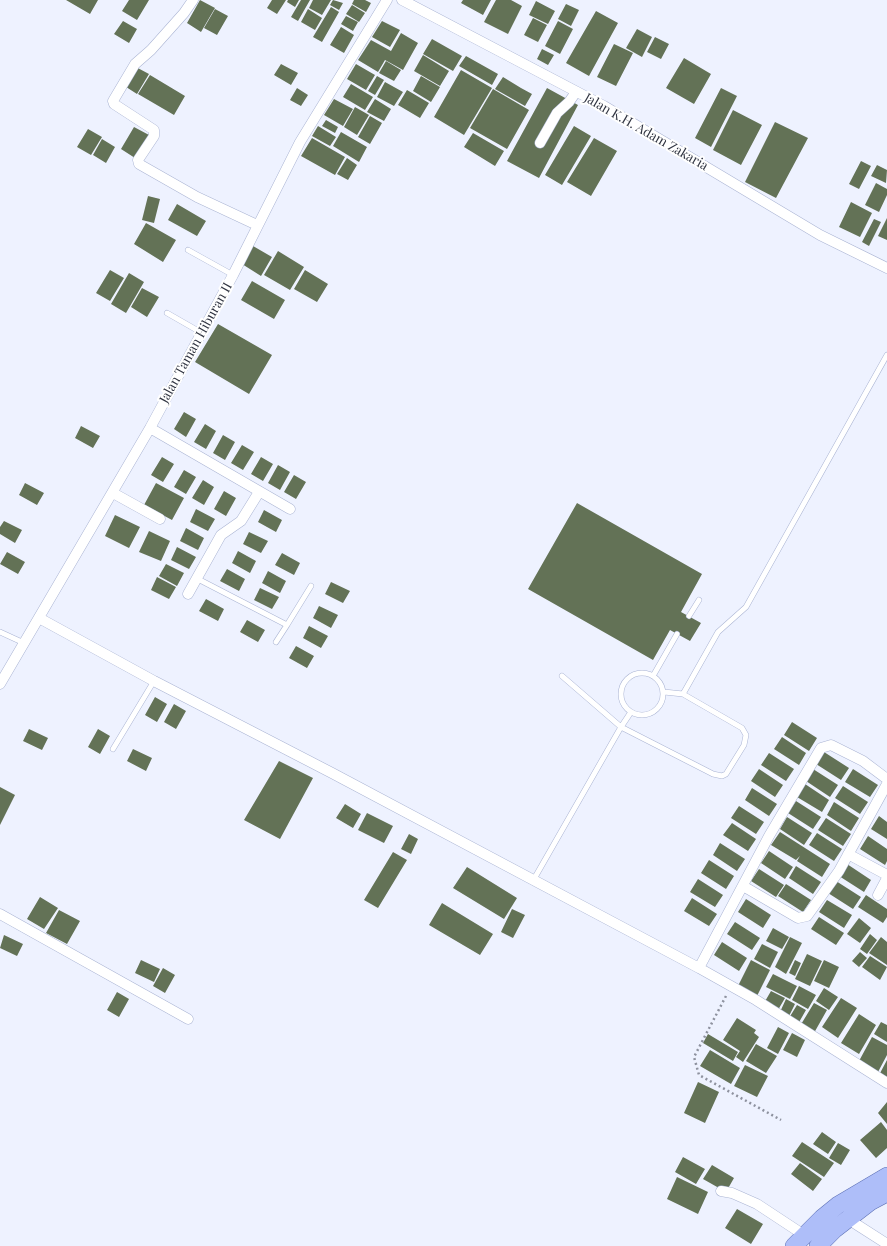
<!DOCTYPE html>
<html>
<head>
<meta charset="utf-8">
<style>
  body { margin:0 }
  canvas { display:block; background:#eef2ff }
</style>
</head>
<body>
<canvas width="887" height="1246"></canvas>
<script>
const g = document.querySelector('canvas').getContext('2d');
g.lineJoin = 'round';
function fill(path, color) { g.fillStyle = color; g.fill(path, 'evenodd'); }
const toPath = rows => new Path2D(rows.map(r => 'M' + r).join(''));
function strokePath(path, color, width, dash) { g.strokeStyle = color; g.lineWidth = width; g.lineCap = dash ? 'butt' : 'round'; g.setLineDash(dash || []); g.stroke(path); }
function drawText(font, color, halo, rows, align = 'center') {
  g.font = font + ' "Playfair Display",serif'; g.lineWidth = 4; g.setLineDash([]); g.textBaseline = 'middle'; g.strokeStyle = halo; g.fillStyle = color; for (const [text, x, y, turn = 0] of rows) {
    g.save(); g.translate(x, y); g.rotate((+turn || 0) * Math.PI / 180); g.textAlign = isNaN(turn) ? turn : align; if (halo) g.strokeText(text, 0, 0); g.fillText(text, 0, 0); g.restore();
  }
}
const building = toPath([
  [66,0,98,0,90,14],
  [129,0,149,0,137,20,122,11],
  [200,0,215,8,201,32,187,23],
  [272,0,286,0,277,14,267,8],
  [288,0,299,0,295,7,287,2],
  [301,0,310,0,298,21,291,17],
  [313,0,331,0,322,15,309,8],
  [333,0,343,3,339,10,330,5],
  [354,0,365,0,371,3,366,12,352,4],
  [463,0,491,0,483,15,461,3],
  [496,0,511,0,522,6,508,34,484,22],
  [536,1,555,11,548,24,529,15],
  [566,4,579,10,571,26,558,19],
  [352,5,365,13,359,22,346,14],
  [331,7,339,12,322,42,313,37],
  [215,9,228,16,217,35,204,28],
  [308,9,322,18,315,30,301,22],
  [596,11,618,23,589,76,566,63],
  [346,16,358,22,353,31,341,24],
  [533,18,547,25,538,42,524,35],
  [123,21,137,29,129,43,114,34],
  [382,21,400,30,390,47,372,37],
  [558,21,573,29,560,54,545,46],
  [341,27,354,35,344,53,330,45],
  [637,29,652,37,642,57,626,48],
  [401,33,418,43,403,70,385,60,378,72,358,60,371,40,391,51],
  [655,37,669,44,661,59,647,52],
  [432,39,462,56,453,71,423,54],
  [614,44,633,53,616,86,597,77],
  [542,49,554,55,548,65,537,59],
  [423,55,449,71,440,86,414,71],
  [466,56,498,74,492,85,459,66],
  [684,58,711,74,694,104,666,88],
  [386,61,401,70,394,81,379,73],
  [281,64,298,73,291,85,274,75],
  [356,64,375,75,366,90,347,79],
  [134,66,149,74,137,94,123,85],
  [461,70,492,88,464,135,434,117],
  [150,75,185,96,174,115,138,94],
  [377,76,384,80,375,95,368,91],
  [421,76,440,87,431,102,413,91],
  [503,77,521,88,518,94,521,88,532,94,525,106,495,89],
  [385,82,403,92,394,106,377,97],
  [351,84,373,97,365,110,343,97],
  [297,88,308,95,301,106,290,100],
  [547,88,578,105,539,178,507,161],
  [721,88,737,96,711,147,695,138],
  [493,89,529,110,507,149,470,128],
  [407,90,429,103,420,118,398,105],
  [334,99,353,109,343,126,324,115],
  [375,99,391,109,384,121,367,112],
  [355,107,369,115,357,135,344,127],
  [733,110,762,125,741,165,713,150],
  [370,116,382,123,370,144,358,137],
  [326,120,338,127,335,133,322,126],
  [775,122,808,138,776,198,745,182],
  [318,126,336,137,330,146,312,136],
  [574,126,591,136,562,185,545,175],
  [134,127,149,135,135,158,121,149],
  [88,129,102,137,91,155,77,147],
  [341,132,367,147,359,162,333,146],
  [473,133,504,151,495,166,464,147],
  [312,138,345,157,335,175,301,156],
  [594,138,617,151,591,196,567,182],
  [102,139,115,147,106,163,93,155],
  [347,158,357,165,348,180,337,174],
  [861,161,871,166,859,189,849,184],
  [877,165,887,170,886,183,871,176],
  [876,183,887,189,887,195,879,212,865,205],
  [148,196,160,199,154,223,142,220],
  [851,202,872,213,860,237,839,227],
  [177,204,206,221,197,236,168,220],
  [887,218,887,240,878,236],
  [874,219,881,222,869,246,862,242],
  [146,223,176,240,163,262,134,244],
  [253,246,272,257,261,276,242,264],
  [278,251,304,267,290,290,264,275],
  [110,270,124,278,110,301,96,293],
  [305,270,328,284,317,302,294,289],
  [129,273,144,282,126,313,111,304],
  [252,281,285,300,274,319,241,300],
  [142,288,159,297,147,317,131,307],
  [218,324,272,355,249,394,195,362],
  [184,412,196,419,186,437,174,429],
  [205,424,216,431,206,449,194,442],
  [81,426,100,436,93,448,75,438],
  [223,435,235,442,225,460,213,453],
  [242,445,254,452,243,470,231,463],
  [162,457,174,464,163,482,151,475],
  [261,457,273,464,263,481,251,474],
  [278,465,290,472,280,490,268,483],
  [184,470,196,477,186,494,174,487],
  [294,475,306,482,296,499,284,492],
  [203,480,214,487,204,505,192,498],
  [25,483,44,493,37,505,19,495],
  [156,483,184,498,172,520,144,505],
  [224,491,236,498,226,516,214,509],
  [577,503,702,574,681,612,701,623,690,641,670,630,653,660,528,589],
  [196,509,215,519,208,531,190,522],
  [264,510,282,520,276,532,258,522],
  [115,515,140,527,129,548,105,536],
  [4,521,22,530,15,543,0,534,0,527],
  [186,528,204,538,198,550,180,541],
  [149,531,170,541,161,561,139,552],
  [249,532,268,541,261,553,243,544],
  [177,547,196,557,189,569,171,560],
  [238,551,256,561,250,573,232,563],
  [7,552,25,562,18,574,0,564],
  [282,553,300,563,294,575,275,565],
  [166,564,184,573,177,586,159,576],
  [227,569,245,579,239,591,220,581],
  [268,571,286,581,280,593,262,583],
  [157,577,176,587,169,599,151,590],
  [331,582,350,591,343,603,325,594],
  [260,588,279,597,272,609,254,600],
  [206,599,224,609,218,621,199,611],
  [319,606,338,615,331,628,313,618],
  [247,620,265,630,258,642,240,632],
  [309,626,328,636,321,648,303,638],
  [296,646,314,656,307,668,289,658],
  [155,697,167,704,157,722,145,715],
  [174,704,186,711,176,729,164,722],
  [792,722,817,738,809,751,784,735],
  [29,729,48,738,42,750,23,741],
  [98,729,110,736,100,754,88,747],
  [782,737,806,753,799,765,774,749],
  [133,749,152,758,146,771,127,761],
  [824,752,849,768,841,780,816,764],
  [769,753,794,769,786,781,761,765],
  [279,761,313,778,280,839,244,820],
  [759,769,783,785,775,797,751,781],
  [813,769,838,785,830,797,806,781],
  [853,769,878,785,870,797,845,782],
  [805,784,829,800,822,812,797,797],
  [843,786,868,802,860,814,835,798],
  [0,787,15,795,0,825],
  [752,788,777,804,769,816,745,800],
  [796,801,821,817,813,829,788,813],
  [834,802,859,818,851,831,827,815],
  [345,804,361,814,353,828,336,818],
  [739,806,764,822,756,834,731,818],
  [367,813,393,826,384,843,358,830],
  [879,816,887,822,887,839,871,829],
  [787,817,812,833,804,845,780,829],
  [826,818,851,834,843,846,818,830],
  [732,823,756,839,748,851,723,835],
  [780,832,830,864,822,877,797,861,800,856,796,860,771,845],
  [817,833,842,849,834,861,809,845],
  [409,834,418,839,411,854,401,849],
  [868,836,887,849,887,861,885,865,860,849],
  [720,843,745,859,737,871,713,855],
  [769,851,793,867,785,879,761,863],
  [393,852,407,860,378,908,364,900],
  [709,860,734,876,726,889,701,873],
  [847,864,871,880,864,892,839,876],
  [796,866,821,882,813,894,789,878],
  [467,867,517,898,504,919,453,888],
  [759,869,784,885,776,897,751,881],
  [698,879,723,895,715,907,690,892],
  [836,881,861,897,853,909,828,893],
  [786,884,811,900,803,912,778,896],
  [866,895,887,909,887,917,883,923,858,907],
  [40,897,58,908,44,929,27,919],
  [692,898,717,914,709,926,684,911],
  [746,899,771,915,763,928,738,912],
  [827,900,852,915,844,928,819,912],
  [442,903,493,934,480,955,429,925],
  [512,909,525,915,513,938,501,932],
  [59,910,80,921,67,944,46,933],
  [819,917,844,933,836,945,811,929],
  [859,918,871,928,860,943,847,934],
  [735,922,760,938,752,950,727,934],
  [773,928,789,937,782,949,766,941],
  [870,934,877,940,867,954,860,949],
  [4,935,23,944,17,956,0,948],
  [790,937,802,943,786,974,775,967],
  [881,937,887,942,887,965,869,953],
  [722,942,747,958,739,971,714,955],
  [762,944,778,952,770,968,754,959],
  [860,952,867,958,859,967,852,961],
  [807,954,822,961,810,986,795,979],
  [870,956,887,967,880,980,862,967],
  [141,960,160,969,154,982,135,973],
  [751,960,770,970,757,996,738,986],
  [795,960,801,963,795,976,789,973],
  [824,960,839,967,829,988,814,981],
  [163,968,175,975,165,993,153,986],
  [773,974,797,986,790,999,766,987],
  [799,986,816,995,808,1009,792,1000],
  [824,988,838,997,829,1010,816,1001],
  [771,991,785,998,778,1010,764,1003],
  [117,992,129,999,119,1017,107,1010],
  [841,998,857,1008,838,1038,822,1027],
  [786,999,795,1004,789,1016,780,1012],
  [814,1003,827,1010,814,1033,800,1026],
  [797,1005,806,1010,798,1024,789,1018],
  [859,1014,876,1025,859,1054,841,1043],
  [737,1018,756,1030,754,1033,759,1037,743,1062,736,1057,740,1051,723,1040],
  [881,1022,887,1025,887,1042,874,1034],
  [778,1027,789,1033,778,1054,767,1048],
  [792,1033,805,1040,797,1057,783,1050],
  [708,1034,738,1052,733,1061,703,1043],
  [872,1037,887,1045,887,1055,878,1072,859,1061],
  [756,1044,777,1056,766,1073,746,1061],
  [710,1050,740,1068,731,1084,700,1066],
  [887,1060,887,1079,879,1075],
  [745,1065,768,1076,757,1097,734,1086],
  [698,1082,719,1092,705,1123,684,1113],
  [887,1102,887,1124,878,1113],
  [881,1122,887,1130,887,1148,876,1158,860,1140],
  [822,1132,836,1142,828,1154,813,1144],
  [802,1142,834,1163,824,1177,792,1156],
  [838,1143,850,1150,841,1165,829,1158],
  [683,1157,705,1169,696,1184,675,1172],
  [800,1163,822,1179,813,1191,791,1174],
  [712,1165,734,1178,726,1192,703,1179],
  [677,1177,708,1192,698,1214,667,1199],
  [737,1209,763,1224,751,1244,725,1228]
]);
const path = toPath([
  [726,996,694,1057,699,1075,781,1120]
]);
const service = toPath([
  [188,250,233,275],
  [167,313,202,333],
  [196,578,287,625,276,642],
  [689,616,699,600],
  [287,625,311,586],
  [0,632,24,643],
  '621 694a21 21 0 1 1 42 0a21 21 0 1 1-42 0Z',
  [562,676,621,727,713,774,722,776,726,774,744,745,746,735,742,728,683,694,664,692],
  [653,676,677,634],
  [683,694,718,632,746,607,887,355],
  [113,749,154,681],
  [534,879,621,727,631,712]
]);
const minor = toPath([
  [193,0,184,13,151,50,135,64,113,101,114,104,154,130,154,136,138,160,139,164,197,197,257,225],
  [402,0,604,106,820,235,887,268],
  [540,143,557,113,569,102,576,92],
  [150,428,290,509],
  [113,493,160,519],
  [188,594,221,535,241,521,259,492],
  [39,618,154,681,332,773,699,968,756,1000,887,1083],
  [0,684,150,428,233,275,300,142,387,0],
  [848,854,887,875],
  [743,886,798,918,807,916,839,871,887,784],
  [878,895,887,878],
  [0,914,188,1019],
  [699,968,769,836,821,748,831,745,863,761,887,779],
  [721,1191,732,1193,757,1204,804,1235],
  [848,1219,887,1244]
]);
const primary = toPath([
  [794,1246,822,1218,838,1205,887,1176],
  [818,1246,835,1229,870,1202,887,1193]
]);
const streetNames = [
  ["Jalan K.H. Adam Zakaria",646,132,30],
  ["Jalan Taman Hiburan II",196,343,-61]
];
fill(building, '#637256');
strokePath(service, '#aab4d3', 6);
strokePath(minor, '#aab4d3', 11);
strokePath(primary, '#5f72b6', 18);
strokePath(path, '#8e929f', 2.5, [2, 3]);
strokePath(service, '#fff', 5);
strokePath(minor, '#fff', 10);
strokePath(primary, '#aebef9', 17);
drawText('13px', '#303441', '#fff', streetNames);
</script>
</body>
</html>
